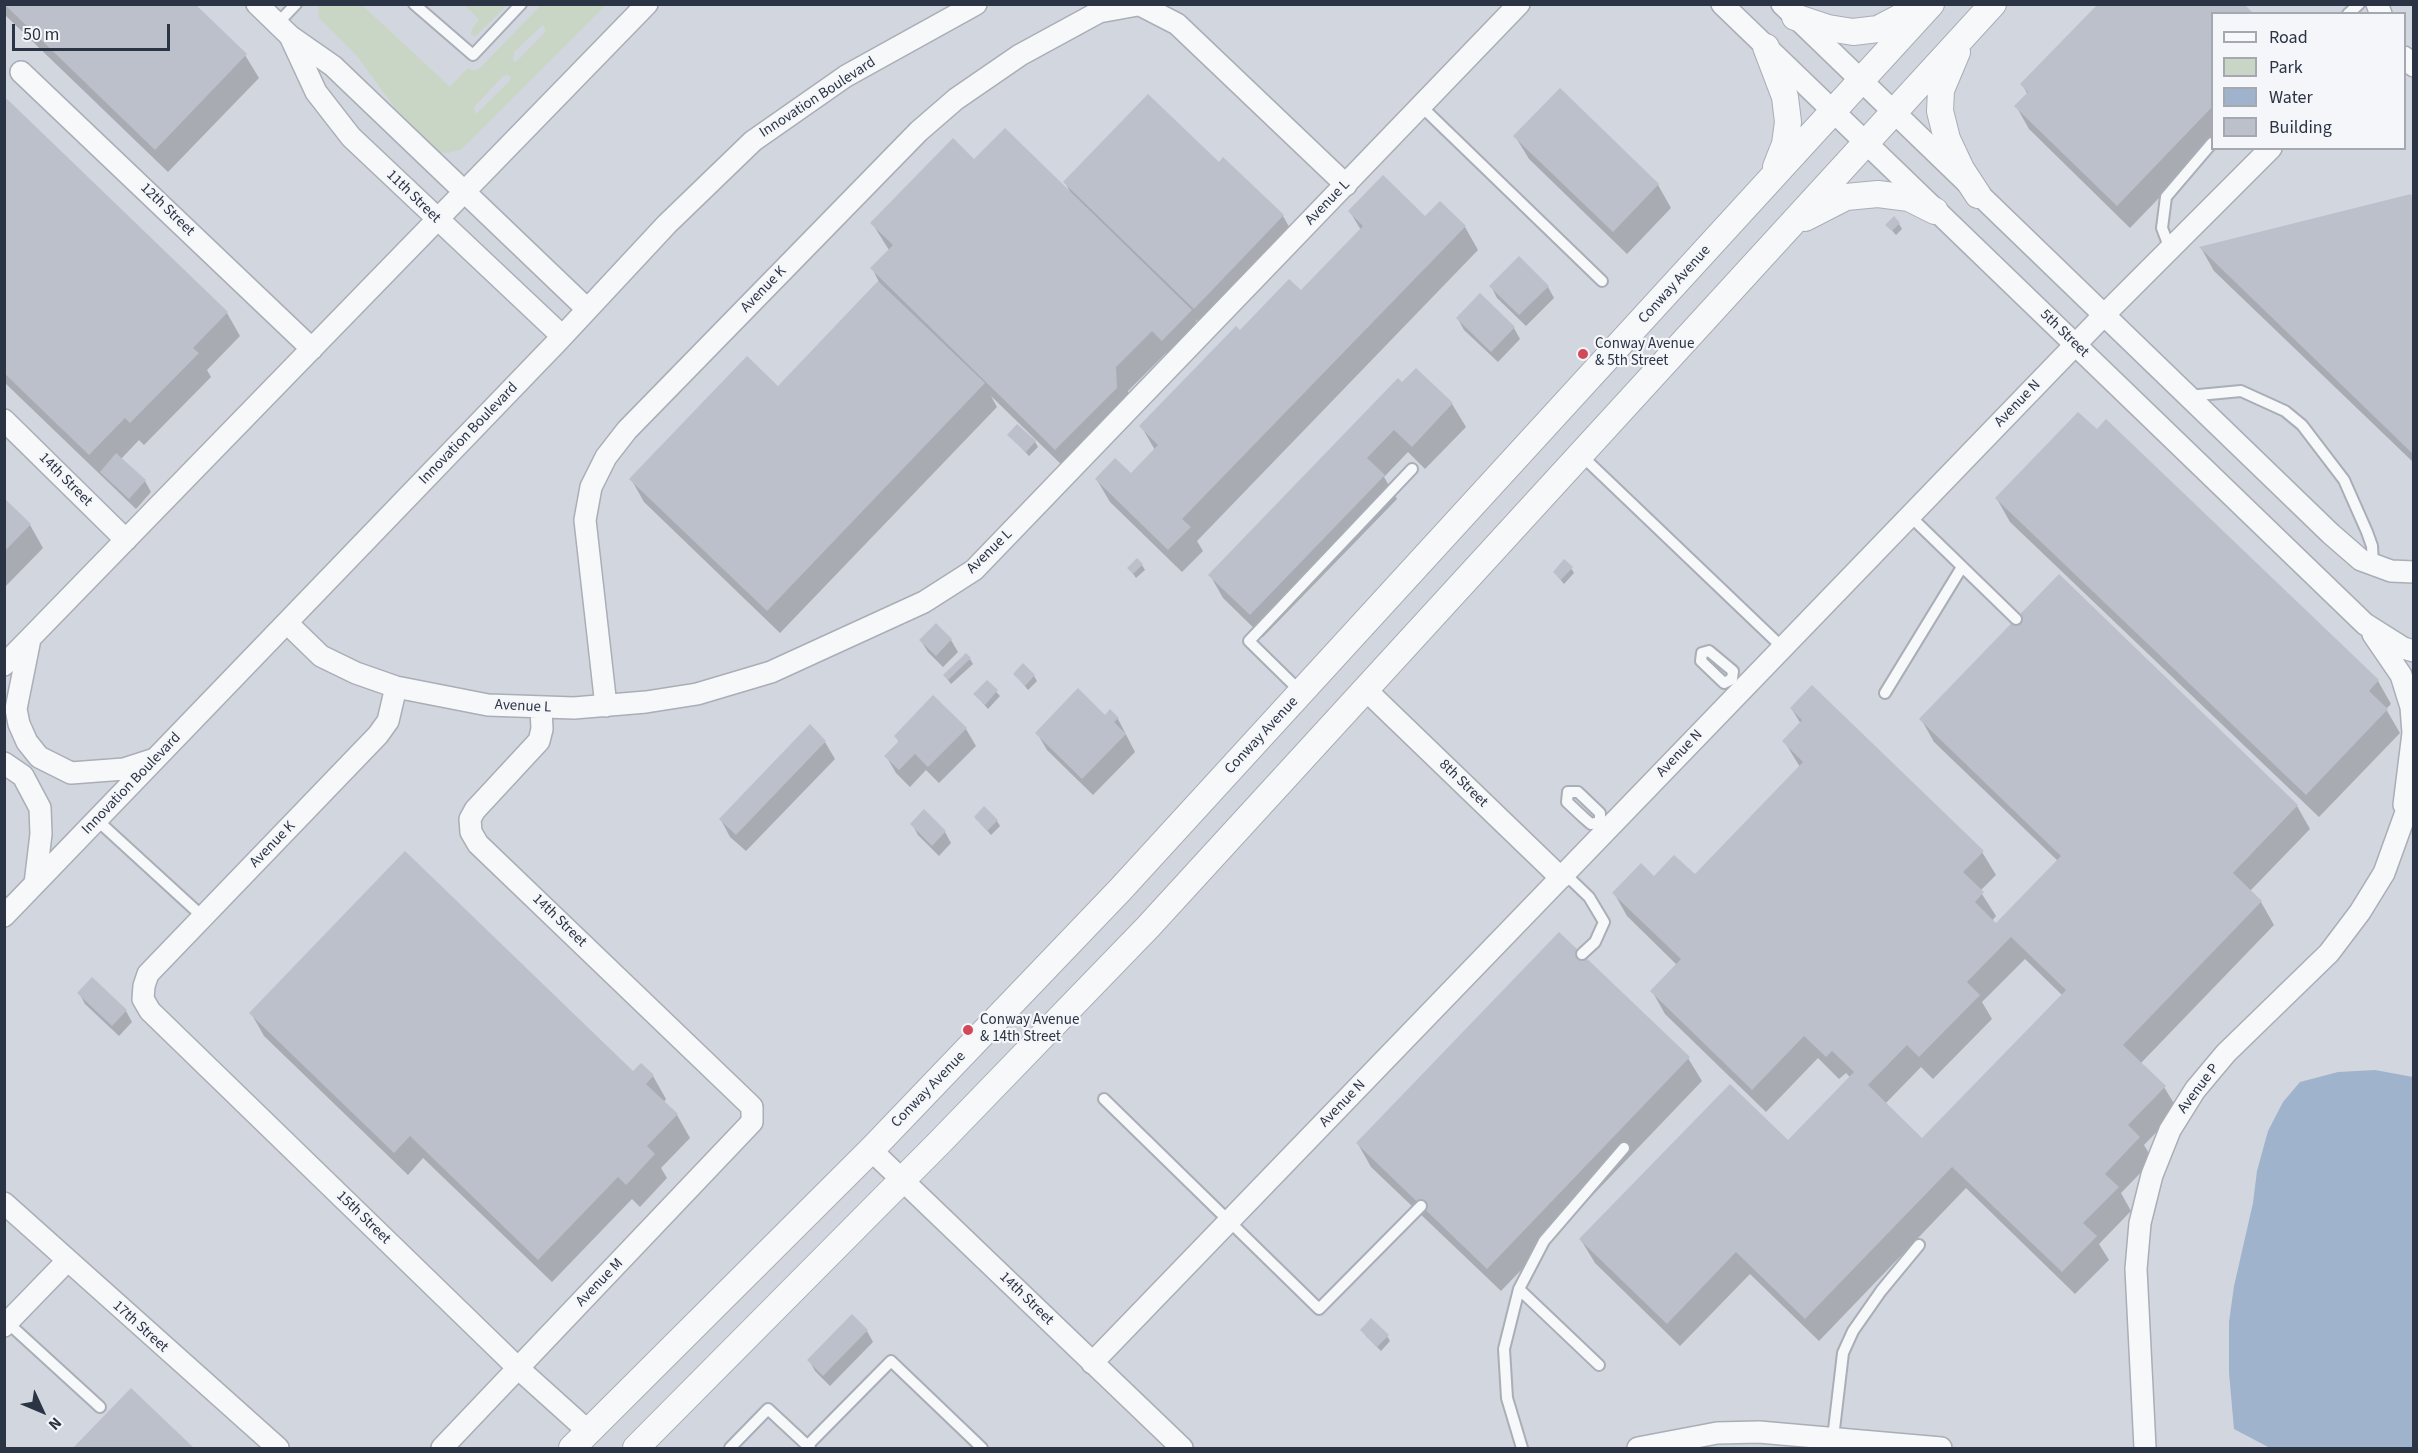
<!DOCTYPE html>
<html>
<head>
<meta charset="utf-8">
<style>
  body { margin:0 }
  #map { position:relative; width:2418px; height:1453px; overflow:hidden; background:#e4e7ec; font-family:"Source Sans 3",sans-serif }
  canvas { display:block }
  .frame { position:absolute; inset:0; border:6px solid #2b3445; pointer-events:none }
  .legend { position:absolute; left:2211px; top:12px; width:195px; height:138px; box-sizing:border-box; background:#f4f6f9; border:2px solid #a4a8b1; margin:0; padding:8px 10px; list-style:none; font-size:18px; color:#2b3445 }
  .legend li { display:flex; align-items:center; gap:12px; height:30px }
  .legend b { width:30px; border:2px solid #a4a8b1 }
  .north { position:absolute; left:12px; top:1381px; width:60px; height:60px; -webkit-text-stroke:4px #f4f6f9; paint-order:stroke; rotate:134deg; font-size:16px; font-weight:700; line-height:24px; text-align:center; color:#2b3445 }
  .north::after { content:''; display:block; margin:auto; width:21px; height:27px; background:#2b3445; clip-path:polygon(50% 0,100% 100%,50% 72%,0 100%) }
  .scale { position:absolute; left:12px; top:24px; width:158px; height:27px; box-sizing:border-box; border:3px solid #2b3445; border-top:0; padding-left:8px; font-size:18px; line-height:21px; white-space:nowrap; color:#2b3445; -webkit-text-stroke:4px #f4f6f9; paint-order:stroke }
</style>
</head>
<body>
<div id="map">
<canvas width="2418" height="1453"></canvas>
<div class="frame"></div>
<ul class="legend">
<li><b style="height:8px;background:#f7f8fa"></b>Road</li>
<li><b style="height:16px;background:#c9d6c5"></b>Park</li>
<li><b style="height:16px;background:#9fb4cc"></b>Water</li>
<li><b style="height:16px;background:#bbc0ca"></b>Building</li>
</ul>
<div class="north">N</div>
<div class="scale">50 m</div>
</div>
<script>
const g = document.querySelector('canvas').getContext('2d');
g.lineJoin = 'round';
function fill(path, color) { g.fillStyle = color; g.fill(path, 'evenodd'); }
const toPath = rows => new Path2D(rows.map(r => 'M' + r).join(''));
function strokePath(path, color, width, dash) { g.strokeStyle = color; g.lineWidth = width; g.lineCap = dash ? 'butt' : 'round'; g.setLineDash(dash || []); g.stroke(path); }
function drawText(font, color, halo, rows, align = 'center') {
  g.font = font + ' "Source Sans 3",sans-serif'; g.lineWidth = 4.5; g.setLineDash([]); g.textBaseline = 'middle'; g.strokeStyle = halo; g.fillStyle = color; for (const [text, x, y, turn = 0] of rows) {
    g.save(); g.translate(x, y); g.rotate((+turn || 0) * Math.PI / 180); g.textAlign = isNaN(turn) ? turn : align; if (halo) g.strokeText(text, 0, 0); g.fillText(text, 0, 0); g.restore();
  }
}
const built = toPath([
  [5,5,2413,5,2413,1448,5,1448],
  [2212,14,2404,14,2404,148,2212,148]
]);
const green = toPath([
  [318,5,362,5,450,87,468,68,474,71,481,67,541,5,606,5,461,150,445,153,437,150,395,108,357,56,319,18],
  [543,25,546,31,518,60,513,62,514,52],
  [508,75,511,77,510,81,476,114,474,107,503,76],
  [464,5,507,5,475,37,471,34,472,29,479,19]
]);
const water = toPath([
  [2375,1070,2413,1077,2413,1448,2270,1448,2234,1429,2229,1373,2229,1322,2234,1286,2253,1203,2257,1171,2268,1131,2283,1102,2300,1082,2338,1072]
]);
const shadow = toPath([
  [4,4,193,4,245,55,259,78,168,172,4,14],
  [2099,4,2243,4,2252,14,2212,14,2212,143,2130,228,2029,129,2016,106,2028,95,2022,84],
  [1560,90,1658,185,1671,208,1627,254,1529,159,1515,136],
  [4,104,227,313,240,336,207,370,211,377,144,445,139,440,121,459,145,481,151,492,136,509,4,382],
  [974,161,1071,194,1065,182,1219,164,1283,216,1296,239,1208,331,1195,319,1204,334,1176,363,1166,353,1128,391,1129,411,1069,472,991,396,997,407,780,633,644,502,631,479,778,388,879,282,872,268,889,250,872,223],
  [2410,196,2414,202,2414,463,2214,271,2201,248],
  [1350,212,1425,218,1465,227,1478,250,1197,541,1203,551,1182,572,1110,502,1097,480,1131,475,1155,450,1141,426,1240,332,1301,292,1361,230],
  [1899,224,1902,229,1896,235,1887,225],
  [1491,286,1548,287,1554,298,1526,326,1497,298],
  [1458,319,1514,328,1520,339,1498,362,1464,330],
  [1416,370,1452,404,1466,427,1425,469,1408,452,1384,477,1397,499,1263,637,1223,598,1210,575],
  [1009,435,1033,438,1038,447,1029,456],
  [1997,499,2378,681,2391,704,2386,709,2400,733,2319,817,2010,522],
  [4,500,30,525,43,548,4,588],
  [1142,565,1145,570,1136,578,1129,568],
  [1571,568,1574,573,1564,584,1554,572],
  [936,626,951,640,958,652,943,667,928,652,921,641],
  [970,659,973,664,951,684,944,675],
  [1015,674,1034,676,1037,681,1028,690],
  [987,682,1000,696,988,709,975,694],
  [933,697,966,729,976,746,939,783,926,770,910,787,896,773,886,756,899,743,896,736],
  [1791,708,1982,852,1996,875,1980,891,1996,916,1992,921,1996,925,2058,861,1934,742,1921,719,2297,806,2310,829,2250,891,2261,902,2274,925,2140,1064,2164,1087,2178,1110,2144,1145,2153,1160,2121,1193,2131,1211,2099,1244,2109,1260,2075,1294,1966,1188,1819,1341,1750,1274,1680,1346,1595,1263,1581,1240,1788,1142,1851,1078,1846,1073,1839,1079,1818,1058,1766,1112,1665,1014,1652,991,1677,965,1627,916,1614,893,1654,878,1695,876,1800,767,1784,741,1801,724],
  [2025,959,2062,995,1923,1140,1885,1104,1921,1067,1933,1079,1992,1019,1982,1002],
  [1105,717,1118,719,1135,752,1093,795,1047,750,1037,733],
  [825,742,835,759,746,851,730,837,721,820],
  [976,818,997,821,1000,826,991,835],
  [912,824,945,832,951,843,939,856,918,835],
  [79,993,126,1011,132,1022,119,1036,85,1004],
  [251,1013,633,1073,641,1065,653,1076,666,1099,663,1103,677,1115,690,1138,661,1168,667,1178,640,1207,632,1199,552,1282,423,1158,408,1175,264,1036],
  [1688,1058,1702,1081,1501,1291,1371,1167,1358,1144],
  [867,1331,873,1342,830,1386,815,1371,809,1360],
  [1365,1335,1387,1336,1390,1341,1381,1351],
  [131,1390,192,1448,75,1448]
]);
const building = toPath([
  [4,4,195,4,247,54,155,150],
  [2097,5,2245,5,2254,14,2212,14,2212,107,2117,206,2014,106,2028,92,2020,84],
  [1560,88,1659,184,1613,232,1513,136],
  [1148,94,1219,162,1223,157,1284,215,1194,309,1063,182],
  [7,99,228,312,193,348,199,353,130,423,125,418,89,455,4,373,4,102],
  [1005,128,1192,310,1162,341,1152,331,1116,367,1117,388,1055,450,870,268,893,245,870,223,953,138,974,159],
  [1383,175,1425,216,1440,201,1466,226,1182,519,1191,527,1168,550,1095,479,1115,458,1131,473,1158,445,1139,426,1236,326,1240,330,1289,279,1301,290,1363,226,1348,211],
  [2411,194,2414,205,2414,455,2199,247],
  [1894,216,1900,223,1892,231,1885,225],
  [1519,256,1549,286,1519,315,1489,286],
  [878,281,985,383,767,611,629,479,747,356,778,386],
  [1480,293,1515,327,1491,352,1456,318],
  [1416,368,1453,403,1412,447,1394,430,1367,458,1385,475,1250,615,1208,575,1398,378,1402,382],
  [2078,412,2097,429,2106,419,2379,680,2369,691,2388,709,2306,795,1995,498],
  [1017,424,1036,441,1026,452,1007,435],
  [116,453,146,480,129,499,100,472],
  [4,498,31,524,4,552],
  [1137,558,1143,564,1133,574,1127,568],
  [1564,559,1573,567,1561,580,1553,572],
  [2059,574,2298,805,2233,873,2262,901,2123,1045,2166,1086,2128,1125,2140,1137,2105,1174,2119,1187,2083,1223,2097,1236,2062,1272,1952,1167,1805,1319,1736,1252,1667,1324,1579,1239,1730,1084,1788,1140,1854,1072,1832,1051,1826,1057,1804,1036,1752,1090,1650,991,1681,959,1612,893,1641,863,1654,876,1674,855,1695,874,1803,762,1782,741,1802,720,1790,708,1812,685,1984,851,1963,872,1984,892,1975,902,1996,923,2061,856,1919,719],
  [2011,937,2066,990,1922,1138,1868,1085,1907,1045,1919,1057,1980,995,1967,982],
  [936,623,952,639,936,656,919,640],
  [966,653,971,658,948,680,943,675],
  [1023,663,1035,675,1025,686,1013,674],
  [987,680,998,690,985,705,973,694],
  [1078,688,1105,715,1110,709,1119,718,1114,722,1126,734,1082,779,1035,733],
  [933,695,967,728,928,767,915,754,899,770,884,756,899,741,894,736],
  [810,724,826,741,736,835,719,819],
  [984,806,998,820,987,831,974,817],
  [924,809,946,831,932,846,910,824],
  [405,851,633,1071,641,1063,654,1075,646,1084,678,1114,647,1146,655,1154,629,1182,626,1185,618,1177,538,1260,410,1136,394,1153,249,1013],
  [1559,932,1690,1057,1487,1269,1356,1143],
  [92,977,127,1010,112,1026,77,993],
  [852,1314,868,1330,823,1376,807,1360],
  [1371,1318,1389,1335,1377,1347,1360,1330],
  [131,1388,194,1448,73,1448]
]);
const service = toPath([
  [414,4,473,55,521,4],
  [2348,14,2359,4],
  [277,24,296,4],
  [1421,106,1602,281],
  [2170,249,2162,228,2166,197,2212,143],
  [2188,396,2241,391,2285,411,2302,425,2344,480,2367,532,2372,546,2373,564],
  [1581,455,1783,648],
  [1910,516,2016,619],
  [1709,651,1733,671,1732,679,1724,683,1701,661,1702,653,1709,651],
  [1302,693,1249,641,1412,469],
  [1885,693,1962,567],
  [97,820,203,917],
  [1600,822,1591,824,1583,817,1567,802,1568,792,1578,792,1600,813,1600,822,1608,829],
  [1565,874,1589,897,1604,922,1595,942,1582,954],
  [1104,1099,1319,1309,1421,1206],
  [1519,1289,1599,1365],
  [8,1323,100,1407],
  [1833,1438,1843,1353,1853,1331,1881,1291,1919,1245],
  [807,1446,891,1361,982,1448],
  [730,1448,768,1409,810,1448],
  [1522,1448,1507,1398,1504,1349,1519,1289,1544,1241,1624,1148]
]);
const minor = toPath([
  [257,4,290,36],
  [1722,4,2365,624,2403,648,2414,651],
  [1782,4,2331,534,2361,560,2391,571,2414,572],
  [2377,4,2381,14],
  [1142,6,1177,24,1346,185],
  [2404,57,2414,66],
  [21,72,312,349],
  [562,336,351,137,316,92,290,36,333,66,587,309],
  [4,420,126,540],
  [287,623,321,656,356,673,396,687,488,705,574,708,646,702,697,694,771,672,924,602,974,570,1519,4],
  [2373,634,2401,675,2411,707,2413,733,2404,805],
  [30,639,16,709,19,724,27,742,39,757,71,773,124,769,155,759],
  [4,665,647,4],
  [396,687,388,721,378,735,148,974,144,986,143,999,150,1011,519,1369,589,1432],
  [1366,690,1561,878],
  [606,706,585,520,591,487,606,457,627,430,919,131,956,99,1020,55,1099,12,1143,4],
  [4,763,23,776,40,808,41,834,35,884],
  [4,916,558,341,667,224,753,141,846,76,976,4],
  [871,1150,1182,1448],
  [4,1203,278,1448],
  [4,1326,67,1261],
  [1092,1363,2104,315,2271,148],
  [442,1448,752,1122,752,1107,748,1103,478,844,471,832,470,819,475,810,539,741,542,729,541,709],
  [1638,1448,1717,1433,1759,1432,1941,1448],
  [2145,1448,2136,1269,2140,1223,2152,1175,2170,1130,2195,1090,2226,1053,2329,953,2360,912,2384,873,2414,790]
]);
const tertiary = toPath([
  [1795,17,1828,28,1853,32,1878,29,1918,8],
  [1766,47,1785,97,1788,122,1785,144,1776,167],
  [1957,52,1941,90,1940,111,1947,139,1961,169,1978,195],
  [1805,218,1846,197,1878,194,1909,198,1935,211],
  [572,1448,871,1150,1120,890,1931,4],
  [636,1448,939,1143,1148,927,1993,4]
]);
const markers = [
  [1583,354,6,"#d1495b"],
  [968,1030,6,"#d1495b"]
];
const streetNames = [
  ["Innovation Boulevard",818,98,-33],
  ["11th Street",413,197,44],
  ["Avenue L",1328,203,-46],
  ["12th Street",167,210,44],
  ["Conway Avenue",1675,285,-48],
  ["Avenue K",764,290,-46],
  ["5th Street",2064,334,44],
  ["Avenue N",2018,404,-46],
  ["Innovation Boulevard",469,434,-46],
  ["14th Street",65,480,45],
  ["Avenue L",990,552,-44],
  ["Avenue L",523,707,3],
  ["Conway Avenue",1262,736,-47],
  ["Avenue N",1680,754,-46],
  ["Innovation Boulevard",132,784,-46],
  ["8th Street",1463,784,44],
  ["Avenue K",273,845,-46],
  ["14th Street",559,921,44],
  ["Avenue P",2199,1089,-53],
  ["Conway Avenue",929,1090,-46],
  ["Avenue N",1343,1104,-46],
  ["15th Street",363,1218,44],
  ["Avenue M",600,1283,-46],
  ["14th Street",1026,1299,44],
  ["17th Street",140,1327,42]
];
const poiNames = [
  ["Conway Avenue",1595,345],
  ["& 5th Street",1595,362],
  ["Conway Avenue",980,1021],
  ["& 14th Street",980,1038]
];
fill(built, '#d2d6de');
fill(green, '#c9d6c5');
fill(water, '#9fb4cc');
fill(shadow, '#0003');
fill(building, '#bbc0ca');
strokePath(service, '#a9aeb7', 14);
strokePath(minor, '#a9aeb7', 24);
strokePath(tertiary, '#a9aeb7', 28);
strokePath(service, '#f7f8fa', 10);
strokePath(minor, '#f7f8fa', 21);
strokePath(tertiary, '#f7f8fa', 26);
for (const [x, y, r, color] of markers) { const dot = new Path2D(); dot.arc(x, y, r, 0, 2 * Math.PI); g.fillStyle = color; g.fill(dot); strokePath(dot, '#f4f6f9', 2); }
drawText('15px', '#2b3445', '#f4f6f9', streetNames);
drawText('15px', '#2b3445', '#f4f6f9', poiNames, 'left');
</script>
</body>
</html>
